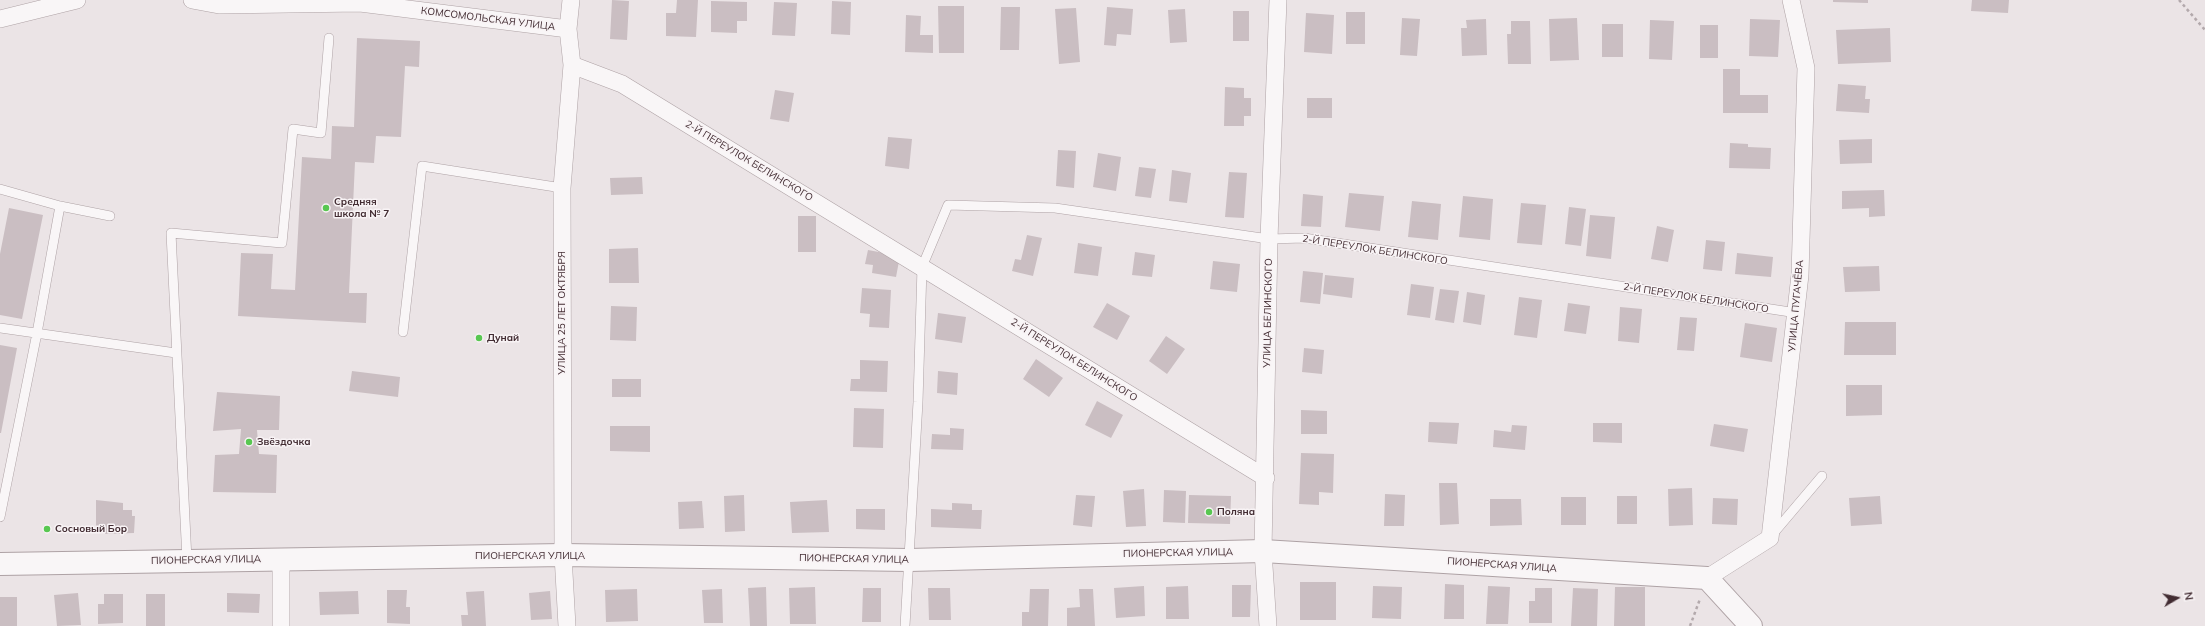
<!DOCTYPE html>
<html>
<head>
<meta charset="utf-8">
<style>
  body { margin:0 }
  #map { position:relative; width:2205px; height:626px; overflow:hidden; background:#ebe4e6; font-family:Mulish,sans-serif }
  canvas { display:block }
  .north { position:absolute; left:2157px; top:578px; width:40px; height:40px; -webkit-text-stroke:3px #f8f3f5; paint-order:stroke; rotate:81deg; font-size:11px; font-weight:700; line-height:16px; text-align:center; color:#422c32 }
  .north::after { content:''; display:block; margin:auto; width:14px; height:18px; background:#422c32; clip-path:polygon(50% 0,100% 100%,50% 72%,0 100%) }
</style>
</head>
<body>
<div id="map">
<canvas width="2205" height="626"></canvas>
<div class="north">N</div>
</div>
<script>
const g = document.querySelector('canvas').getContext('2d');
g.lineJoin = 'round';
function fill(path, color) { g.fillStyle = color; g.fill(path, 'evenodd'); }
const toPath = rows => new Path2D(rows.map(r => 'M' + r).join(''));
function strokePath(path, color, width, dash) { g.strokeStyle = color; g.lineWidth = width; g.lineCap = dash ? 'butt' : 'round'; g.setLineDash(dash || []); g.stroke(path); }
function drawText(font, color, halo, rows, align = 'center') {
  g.font = font + ' Mulish,sans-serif'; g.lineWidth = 3; g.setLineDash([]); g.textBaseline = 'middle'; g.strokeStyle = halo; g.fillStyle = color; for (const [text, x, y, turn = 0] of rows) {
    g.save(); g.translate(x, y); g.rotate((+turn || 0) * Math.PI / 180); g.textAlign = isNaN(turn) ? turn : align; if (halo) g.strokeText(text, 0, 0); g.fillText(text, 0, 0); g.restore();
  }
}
const building = toPath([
  [612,0,629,1,627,40,610,39],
  [677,0,698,0,696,37,666,36,666,13,676,13],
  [1833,0,1868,0,1868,3,1833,2],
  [1972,0,2009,0,2008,13,1971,11],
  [711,1,747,2,747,21,737,21,737,33,711,32],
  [832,1,851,2,850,35,831,34],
  [774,2,797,3,795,36,772,35],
  [938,6,964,6,964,53,939,53],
  [1001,7,1020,7,1019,50,1000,50],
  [1107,7,1133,9,1131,35,1117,34,1116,46,1104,45],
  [1076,8,1080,62,1059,64,1055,9],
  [1185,9,1187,42,1170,43,1168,10],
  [1233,11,1249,11,1249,41,1233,41],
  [1346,12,1365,12,1365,44,1346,44],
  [1306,13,1334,15,1332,54,1304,52],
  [906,15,921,16,920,35,933,35,933,53,905,52],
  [1402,18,1420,19,1417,56,1400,55],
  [1577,18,1579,60,1550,61,1549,19],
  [1486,19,1487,55,1462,56,1461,28,1467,28,1466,20],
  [1750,19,1780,20,1778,57,1749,56],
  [1650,20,1674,21,1672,60,1649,59],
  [1511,21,1530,21,1531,64,1508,64,1507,34,1511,34],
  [1602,24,1623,24,1623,57,1602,57],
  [1700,25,1718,25,1718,58,1700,58],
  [1890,28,1891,62,1838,64,1836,30],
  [357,38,420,41,419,67,405,66,401,137,376,136,374,163,355,162,349,293,367,293,366,323,238,316,241,253,273,254,271,289,295,290,302,157,331,159,332,126,354,127],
  [1723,69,1740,69,1740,95,1768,95,1768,113,1723,113],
  [1838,84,1866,86,1865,99,1870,99,1869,113,1836,111],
  [1225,87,1244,88,1244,98,1251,98,1251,116,1244,116,1244,126,1224,126],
  [775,90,794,93,789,122,770,119],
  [1307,98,1332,98,1332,118,1307,118],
  [888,137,912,139,909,169,885,166],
  [1872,139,1872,163,1840,164,1839,140],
  [1730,143,1748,144,1748,147,1771,148,1770,169,1729,168],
  [1058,150,1076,151,1074,188,1056,186],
  [1098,153,1121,157,1116,191,1093,187],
  [1139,167,1156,169,1151,198,1135,196],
  [1172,170,1191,173,1187,203,1169,201],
  [1229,172,1247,173,1244,218,1225,217],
  [642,177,643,194,611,195,610,178],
  [1884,190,1885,216,1869,217,1869,208,1842,209,1842,191],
  [1349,193,1384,196,1380,231,1345,227],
  [1303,194,1323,196,1321,227,1301,226],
  [1463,196,1493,199,1490,240,1459,237],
  [1412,201,1441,204,1438,240,1408,237],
  [1521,203,1546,205,1542,245,1517,243],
  [1569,207,1586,209,1581,246,1565,244],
  [9,208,43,215,22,319,0,315,0,254],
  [1590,215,1615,217,1611,259,1586,256],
  [798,216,816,216,816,252,798,252],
  [1657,226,1674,230,1668,262,1651,259],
  [1027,235,1042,238,1033,276,1012,271,1015,259,1021,260],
  [1706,240,1725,242,1722,271,1703,269],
  [1078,243,1102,247,1098,276,1074,273],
  [638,248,639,283,609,283,609,249],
  [868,250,900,256,896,277,872,273,873,265,865,264],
  [1135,252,1155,255,1152,277,1132,275],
  [1737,253,1773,257,1771,277,1735,274],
  [1213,261,1240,264,1237,292,1210,289],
  [1879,266,1880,291,1845,292,1843,267],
  [1303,271,1323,273,1320,304,1300,302],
  [1325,275,1354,278,1352,298,1323,294],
  [1411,284,1434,287,1430,318,1407,315],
  [862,288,891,290,889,328,869,327,870,314,860,313],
  [1440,289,1459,291,1454,323,1435,320],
  [1467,292,1485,295,1481,325,1463,322],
  [1519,297,1542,300,1537,338,1514,335],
  [1107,303,1130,316,1117,340,1093,327],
  [1568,303,1590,306,1586,334,1564,331],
  [611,306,637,307,636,341,610,340],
  [1620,307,1642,309,1639,343,1618,341],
  [938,313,966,317,962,343,935,339],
  [1680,317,1697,318,1694,351,1677,350],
  [1845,322,1896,322,1896,355,1844,355],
  [1745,323,1777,328,1772,362,1740,357],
  [1166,336,1185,349,1167,374,1149,361],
  [0,345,17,348,1,433,0,433],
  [1304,348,1324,350,1322,374,1302,372],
  [1036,359,1063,378,1049,397,1023,379],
  [860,360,888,361,887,392,850,391,851,379,860,379],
  [352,371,400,377,398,397,349,391],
  [938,371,958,373,957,395,937,393],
  [612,379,641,379,641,397,612,397],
  [1846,385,1882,385,1882,415,1846,416],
  [217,392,280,396,279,430,257,430,259,454,277,455,276,493,213,492,215,455,239,454,241,429,213,431],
  [1097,401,1123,415,1111,438,1085,425],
  [854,408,884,409,883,448,853,447],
  [1301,410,1327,411,1327,434,1301,434],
  [1429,422,1459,423,1457,444,1428,442],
  [1593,423,1622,423,1622,443,1593,442],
  [1714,424,1748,429,1744,452,1710,446],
  [1512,425,1527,426,1525,450,1493,447,1494,430,1511,432],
  [610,426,650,426,650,452,610,451],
  [950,428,964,429,963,450,931,449,932,434,950,435],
  [1301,453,1334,454,1333,493,1319,492,1319,505,1299,504],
  [1439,483,1457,483,1459,524,1440,525],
  [1692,488,1693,525,1669,526,1668,489],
  [1144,489,1146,526,1126,527,1123,491],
  [1164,490,1186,491,1185,523,1163,522],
  [1385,494,1405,495,1404,526,1384,526],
  [744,495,745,531,725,532,724,496],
  [1076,495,1095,496,1092,527,1073,525],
  [1189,495,1231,496,1230,524,1188,523],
  [1617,496,1637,496,1637,524,1617,524],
  [1880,496,1882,524,1851,526,1849,498],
  [1561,497,1586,497,1586,525,1561,525],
  [1713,498,1738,499,1737,525,1712,524],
  [1490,499,1521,499,1522,525,1490,526],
  [96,500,123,503,123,510,132,510,132,516,135,516,134,533,105,534,105,532,96,532],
  [827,500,829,532,792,533,790,502],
  [702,501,704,528,679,529,678,502],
  [952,503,972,504,972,510,982,510,981,529,931,527,931,509,952,510],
  [856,509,885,509,885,530,856,529],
  [1300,582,1336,582,1336,620,1300,620],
  [1445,584,1464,585,1464,619,1444,619],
  [1232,585,1251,585,1250,617,1232,617],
  [1144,586,1145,616,1116,618,1114,588],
  [1188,586,1189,619,1166,619,1166,587],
  [1373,586,1402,587,1401,619,1372,618],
  [1488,586,1510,587,1508,624,1486,624],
  [766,587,767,626,750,626,748,588],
  [815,587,816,624,790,624,789,588],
  [1615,587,1645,587,1645,626,1614,626],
  [863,588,881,588,881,622,862,622],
  [928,588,950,588,951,620,929,620],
  [1535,588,1552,588,1552,623,1529,623,1529,601,1535,601],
  [1573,588,1598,589,1597,626,1571,626],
  [637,589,638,621,606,622,605,590],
  [722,589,723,623,704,623,702,590],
  [1030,589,1049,589,1048,626,1022,626,1022,612,1029,612],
  [1079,589,1093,589,1095,626,1067,626,1067,608,1080,607],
  [387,590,407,590,406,607,410,607,410,624,387,623],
  [358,591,359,614,320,615,319,592],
  [484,591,486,626,462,626,461,615,468,615,466,592],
  [550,591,552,619,531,620,529,593],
  [78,593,81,625,57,626,54,595],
  [227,593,260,594,259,613,227,612],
  [104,594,123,594,123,623,98,624,98,604,104,604],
  [146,594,165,594,165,626,146,626],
  [0,597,17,597,17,626,0,626]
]);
const path = toPath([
  [2179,0,2205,30],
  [1690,626,1700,599]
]);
const service = toPath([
  [0,189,60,206,110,216],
  [0,328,176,353],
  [403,332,422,166,562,188],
  [0,517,37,333,60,206],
  [1772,535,1822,476],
  [187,560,171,233,282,243,293,129,321,133,329,38],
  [905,626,918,402,922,267,948,205,1055,208,1269,239,1304,238,1797,313]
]);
const minor = toPath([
  [192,0,219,5,360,3,568,29],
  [0,19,77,0],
  [572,65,622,84,1266,478],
  [281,559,281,626],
  [1707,578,1770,538,1800,275,1806,68,1791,0],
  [567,626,563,555,562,188,572,65,568,29,571,0],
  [1268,626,1263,551,1269,239,1278,0]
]);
const tertiary = toPath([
  [0,564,563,555,909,560,1263,551,1707,578,1751,626]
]);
const markers = [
  [326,208,4,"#58c751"],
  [479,338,4,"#58c751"],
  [249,442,4,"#58c751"],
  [1209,512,4,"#58c751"],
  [47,529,4,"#58c751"]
];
const streetNames = [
  ["КОМСОМОЛЬСКАЯ УЛИЦА",488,19,7],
  ["2-Й ПЕРЕУЛОК БЕЛИНСКОГО",749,161,31],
  ["2-Й ПЕРЕУЛОК БЕЛИНСКОГО",1375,250,9],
  ["2-Й ПЕРЕУЛОК БЕЛИНСКОГО",1696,298,9],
  ["УЛИЦА ПУГАЧЁВА",1796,306,-85],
  ["УЛИЦА 25 ЛЕТ ОКТЯБРЯ",562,313,-90],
  ["УЛИЦА БЕЛИНСКОГО",1268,313,-89],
  ["2-Й ПЕРЕУЛОК БЕЛИНСКОГО",1074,360,32],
  ["ПИОНЕРСКАЯ УЛИЦА",1178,553,-1],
  ["ПИОНЕРСКАЯ УЛИЦА",530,556],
  ["ПИОНЕРСКАЯ УЛИЦА",854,559,1],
  ["ПИОНЕРСКАЯ УЛИЦА",206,560,-1],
  ["ПИОНЕРСКАЯ УЛИЦА",1502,565,4]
];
const poiNames = [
  ["Средняя",334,202],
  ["школа № 7",334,214],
  ["Дунай",487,338],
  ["Звёздочка",257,442],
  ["Поляна",1217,512],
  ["Сосновый Бор",55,529]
];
fill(building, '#cabec2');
strokePath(service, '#aea2a5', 10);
strokePath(minor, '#aea2a5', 18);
strokePath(tertiary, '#aea2a5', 24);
strokePath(path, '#b3a9ac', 2.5, [3, 3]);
strokePath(service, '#f9f6f7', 9);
strokePath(minor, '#f9f6f7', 17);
strokePath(tertiary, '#f9f6f7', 22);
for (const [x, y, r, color] of markers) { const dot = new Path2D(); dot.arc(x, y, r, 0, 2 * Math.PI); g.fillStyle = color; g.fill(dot); strokePath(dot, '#f8f3f5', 1.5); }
drawText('10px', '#422c32', '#f8f3f5', streetNames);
drawText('bold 10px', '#422c32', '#f8f3f5', poiNames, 'left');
</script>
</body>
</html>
